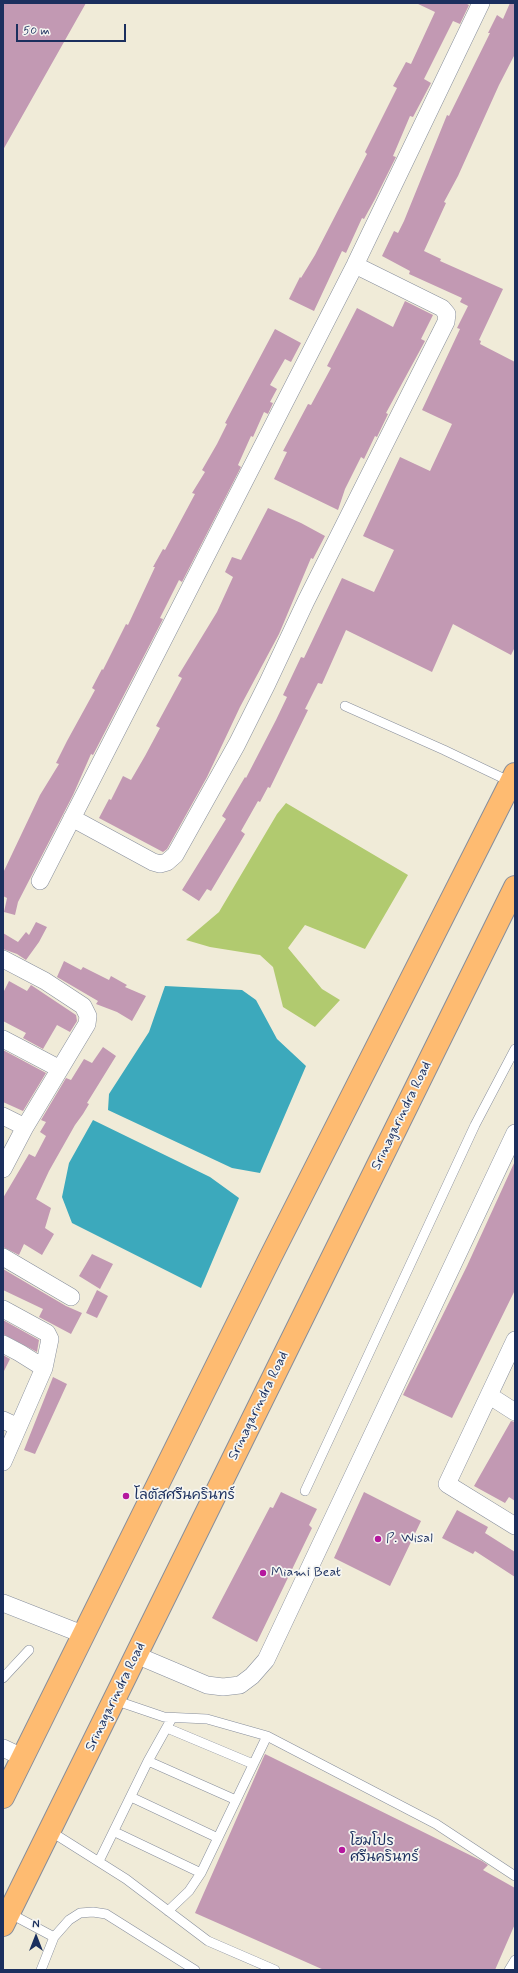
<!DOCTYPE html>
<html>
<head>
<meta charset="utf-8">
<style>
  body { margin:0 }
  #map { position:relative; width:518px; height:1973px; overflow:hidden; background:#f0ebd8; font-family:Mynerve,sans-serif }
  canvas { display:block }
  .frame { position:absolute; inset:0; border:4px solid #1b2f5e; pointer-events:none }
  .north { position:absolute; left:16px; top:1917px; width:40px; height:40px; -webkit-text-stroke:3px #f6f6f2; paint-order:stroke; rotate:0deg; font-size:11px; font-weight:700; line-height:16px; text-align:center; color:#1b2f5e }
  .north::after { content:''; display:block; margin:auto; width:14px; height:18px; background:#1b2f5e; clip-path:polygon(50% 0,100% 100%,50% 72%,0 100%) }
  .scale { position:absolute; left:16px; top:24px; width:110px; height:18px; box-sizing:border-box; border:2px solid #1b2f5e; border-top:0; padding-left:5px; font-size:12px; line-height:14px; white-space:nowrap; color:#1b2f5e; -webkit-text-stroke:3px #f6f6f2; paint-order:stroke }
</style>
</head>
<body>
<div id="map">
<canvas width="518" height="1973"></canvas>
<div class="frame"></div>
<div class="north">N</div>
<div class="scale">50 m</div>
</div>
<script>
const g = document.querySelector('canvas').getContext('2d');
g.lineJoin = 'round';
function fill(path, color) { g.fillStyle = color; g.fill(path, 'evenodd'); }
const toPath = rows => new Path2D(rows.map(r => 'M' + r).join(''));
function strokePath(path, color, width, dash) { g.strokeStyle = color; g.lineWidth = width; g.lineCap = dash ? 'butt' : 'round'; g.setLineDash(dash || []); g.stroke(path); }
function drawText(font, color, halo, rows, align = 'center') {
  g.font = font + ' Mynerve,"Playpen Sans Thai",sans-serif'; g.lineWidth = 3.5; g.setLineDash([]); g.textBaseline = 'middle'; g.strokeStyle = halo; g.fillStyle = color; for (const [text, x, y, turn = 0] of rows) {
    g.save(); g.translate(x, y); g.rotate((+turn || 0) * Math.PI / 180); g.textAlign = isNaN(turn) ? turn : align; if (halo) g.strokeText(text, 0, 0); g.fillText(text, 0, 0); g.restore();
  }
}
const green = toPath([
  [286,803,408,875,365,949,305,925,288,948,322,989,340,1000,315,1027,283,1007,273,967,260,955,210,947,186,940,219,912,277,814]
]);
const water = toPath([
  [165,986,242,990,256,1000,277,1039,306,1066,260,1173,232,1168,108,1110,109,1094,149,1032],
  [93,1120,210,1177,239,1198,201,1288,72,1223,62,1197,69,1163]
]);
const building = toPath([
  [3,3,86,3,3,150],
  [416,3,465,3,469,5,460,24,453,21,424,79,431,83,413,117,410,116,393,156,396,157,375,199,364,219,362,218,346,253,342,251,314,311,289,299,300,277,301,278,315,255,367,154,365,152,397,88,393,86,406,62,411,64,435,12],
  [510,3,515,3,515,54,499,85,458,176,444,202,446,203,424,251,441,259,440,261,503,289,479,340,481,341,480,344,515,362,515,647,511,655,453,624,432,672,346,630,322,684,318,683,305,709,308,710,270,788,268,787,260,802,258,801,241,831,245,834,211,891,207,889,199,901,182,890,226,819,222,816,245,777,246,778,276,720,287,697,283,695,301,657,304,658,342,578,374,592,394,550,363,536,400,457,430,471,452,424,422,410,460,329,457,328,468,306,460,302,462,298,409,274,410,271,382,256,394,231,398,233,404,221,447,115,449,116,490,33,488,33,497,15,503,19],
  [405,301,433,315,421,339,425,341,386,413,388,414,377,437,375,436,364,459,361,457,345,489,338,510,274,479,287,452,283,451,308,404,311,405,331,368,327,366,357,308,393,327],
  [275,329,301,343,291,362,285,359,270,385,277,389,270,402,273,403,268,414,264,412,253,437,251,436,238,465,241,467,182,582,179,580,160,618,163,619,93,755,91,754,73,795,18,902,15,915,4,912,7,898,3,896,3,873,40,795,59,764,56,763,67,741,95,690,92,688,102,669,103,670,126,624,128,625,155,567,153,567,163,549,165,550,195,494,192,493,205,472,202,470,217,444,227,424,225,423],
  [268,508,301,523,325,536,313,559,311,558,279,634,240,707,207,777,167,849,163,852,99,818,109,799,111,800,123,776,131,780,145,756,160,728,156,726,182,678,178,676,217,612,233,577,225,572,232,557,241,560],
  [36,922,47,927,39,942,26,960,17,954,3,949,3,933,18,942,26,932,29,935],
  [64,961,81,970,83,967,109,980,111,976,127,985,125,987,146,996,132,1021,117,1012,96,1004,98,1001,57,977],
  [9,981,27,991,31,985,76,1015,77,1021,70,1032,57,1025,43,1049,23,1038,26,1033,3,1021,3,993],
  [103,1047,116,1056,87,1103,89,1104,83,1114,75,1125,49,1171,36,1199,51,1208,45,1228,54,1234,42,1255,24,1244,19,1255,3,1247,3,1198,29,1154,35,1157,46,1136,40,1132,46,1122,41,1120,66,1078,71,1080,84,1059,92,1063],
  [3,1050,46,1073,23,1111,3,1102],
  [515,1161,515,1290,452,1418,403,1395,467,1266],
  [92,1254,113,1264,100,1289,79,1276],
  [3,1269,66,1306,82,1313,71,1334,39,1317,43,1309,3,1290],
  [97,1290,108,1296,97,1318,86,1313],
  [3,1320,39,1340,37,1352,3,1334],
  [3,1355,10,1359,3,1373],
  [53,1377,67,1384,35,1454,24,1450],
  [511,1421,515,1422,515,1501,509,1497,505,1503,474,1486],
  [281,1492,317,1509,309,1525,312,1528,257,1642,212,1618,270,1507,273,1508],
  [364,1492,421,1521,390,1586,334,1558],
  [457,1510,488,1527,485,1533,515,1552,515,1577,475,1551,473,1554,442,1538],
  [265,1754,482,1861,488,1865,483,1870,515,1888,515,1924,495,1970,324,1970,195,1913]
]);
const service = toPath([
  [345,706,444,750,511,782],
  [305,1491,475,1125,515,1049],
  [3,1678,29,1650],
  [114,1700,164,1717,207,1719,267,1736,436,1824,515,1876],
  [167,1728,253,1764],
  [148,1761,236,1800],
  [131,1797,218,1838],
  [50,1831,126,1879,208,1941,275,1970],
  [115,1832,201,1873],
  [99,1861,148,1761,172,1718],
  [168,1911,189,1891,201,1873,267,1736],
  [9,1913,54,1937,69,1920,80,1913,93,1912,106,1914,195,1970],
  [41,1970,54,1937],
  [509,1970,515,1960]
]);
const minor = toPath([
  [72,818,153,862,160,864,167,862,175,855,237,744,267,684,306,601,446,322,447,314,442,308,355,265],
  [40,881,355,265,481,3],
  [3,959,45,981,83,1006,88,1016,87,1024,25,1127,3,1169],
  [3,1039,60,1069],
  [3,1116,25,1127],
  [3,1257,71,1297],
  [3,1309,47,1333,50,1339,44,1368,3,1462],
  [515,1340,447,1484,515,1526],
  [3,1344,20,1353,44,1368],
  [490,1396,515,1412],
  [3,1420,18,1427],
  [3,1603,82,1634],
  [136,1655,207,1685,223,1687,240,1685,252,1676,266,1660,515,1133],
  [3,1748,22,1757]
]);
const primary = toPath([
  [3,1797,271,1256,515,774],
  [3,1925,515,887]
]);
const markers = [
  [126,1496,4,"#b5179e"],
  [378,1539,4,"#b5179e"],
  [263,1573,4,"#b5179e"],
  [342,1850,4,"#b5179e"]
];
const streetNames = [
  ["Srinagarindra Road",402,1116,-64],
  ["Srinagarindra Road",259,1406,-64],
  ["Srinagarindra Road",116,1697,-64]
];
const poiNames = [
  ["โลตัสศรีนครินทร์",134,1496],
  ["P. Wisal",386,1539],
  ["Miami Beat",271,1573],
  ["โฮมโปร",350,1842],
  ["ศรีนครินทร์",350,1858]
];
fill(green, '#b1ca6f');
fill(water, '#3ca9bc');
fill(building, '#c299b3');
strokePath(service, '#868d9b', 10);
strokePath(minor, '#868d9b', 18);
strokePath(primary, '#868d9b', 24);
strokePath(service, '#fff', 9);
strokePath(minor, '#fff', 17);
strokePath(primary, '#febb71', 22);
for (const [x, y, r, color] of markers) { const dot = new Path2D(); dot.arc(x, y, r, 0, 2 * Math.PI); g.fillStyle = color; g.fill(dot); strokePath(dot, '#f6f6f2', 1.5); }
drawText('14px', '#1b2f5e', '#f6f6f2', streetNames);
drawText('14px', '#1b2f5e', '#f6f6f2', poiNames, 'left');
</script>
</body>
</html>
